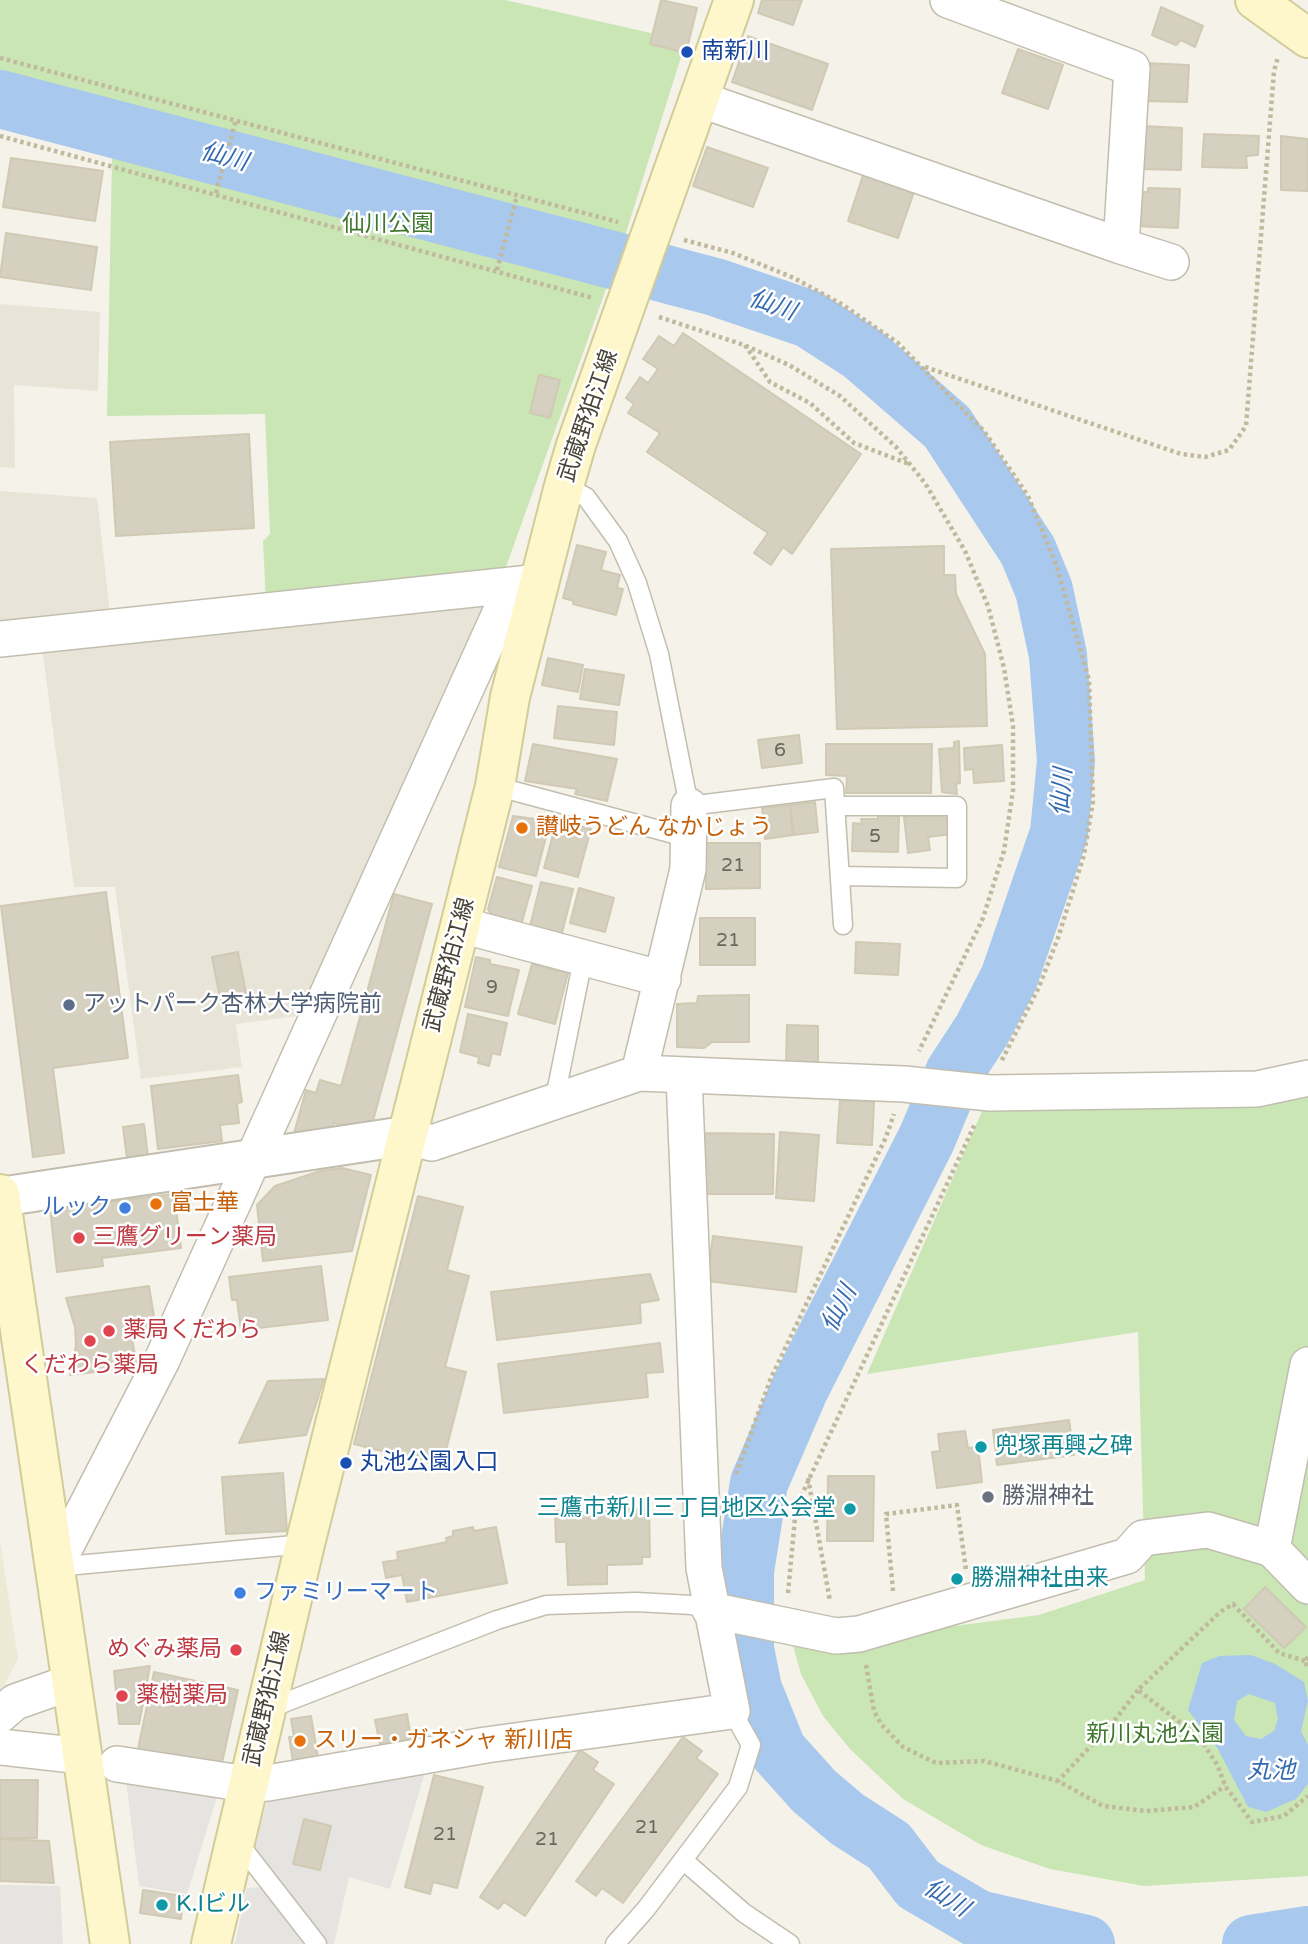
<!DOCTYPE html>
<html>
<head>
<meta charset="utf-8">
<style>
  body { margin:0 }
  canvas { display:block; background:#f4f2e9 }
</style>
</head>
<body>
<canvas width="1308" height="1944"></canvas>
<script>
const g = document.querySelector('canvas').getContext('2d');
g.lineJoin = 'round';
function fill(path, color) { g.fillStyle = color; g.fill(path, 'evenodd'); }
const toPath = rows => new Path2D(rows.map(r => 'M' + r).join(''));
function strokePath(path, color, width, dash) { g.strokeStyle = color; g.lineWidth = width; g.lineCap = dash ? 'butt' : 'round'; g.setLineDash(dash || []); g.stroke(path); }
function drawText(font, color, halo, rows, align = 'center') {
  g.font = font + ' "Varela Round","Noto Sans JP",sans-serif'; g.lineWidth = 5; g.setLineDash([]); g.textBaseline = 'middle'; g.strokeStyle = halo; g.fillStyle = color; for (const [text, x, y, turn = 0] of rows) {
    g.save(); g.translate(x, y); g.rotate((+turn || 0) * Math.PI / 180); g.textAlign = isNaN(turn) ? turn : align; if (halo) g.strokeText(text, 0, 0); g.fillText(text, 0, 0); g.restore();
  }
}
const residential = toPath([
  [0,304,100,312,98,391,14,385,15,468,0,467],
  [0,491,97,498,113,640,494,604,304,1015,236,1024,242,1067,141,1079,115,887,74,887,42,648,0,652]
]);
const education = toPath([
  [0,1542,18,1659,0,1693]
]);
const green = toPath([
  [0,0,505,0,686,41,624,239,503,575,266,602,263,541,270,534,265,414,107,416,112,158,0,124],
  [1308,1078,1308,1876,1144,1886,1050,1869,981,1845,903,1799,850,1749,823,1716,801,1674,792,1642,885,1635,1039,1615,1145,1580,1138,1332,867,1374,990,1093]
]);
const parking = toPath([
  [426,1770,390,1889,349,1877,334,1944,328,1944,254,1848,269,1794],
  [126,1780,217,1797,187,1894,139,1886],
  [0,1885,60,1886,63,1944,0,1944],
  [263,1887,306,1944,235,1944,247,1888]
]);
const water = toPath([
  [1251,1655,1275,1664,1304,1682,1308,1701,1301,1731,1308,1745,1308,1784,1296,1799,1266,1812,1248,1807,1218,1749,1188,1710,1202,1663,1219,1656],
  [1249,1694,1275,1703,1278,1719,1274,1731,1261,1739,1246,1736,1234,1720,1237,1701]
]);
const river = toPath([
  [0,99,715,287,809,319,863,354,947,427,1028,551,1044,590,1058,655,1066,761,1059,833,1009,978,982,1030,954,1073,927,1138,800,1388,759,1483,745,1571,745,1649,753,1689,778,1751,814,1791,847,1819,889,1846,918,1884,978,1919,1086,1944],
  [1251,1944,1308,1935]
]);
const building = toPath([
  [661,0,697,8,686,53,650,44,661,0],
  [762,0,802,0,793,25,758,13,762,0],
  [1161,7,1203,26,1195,47,1181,40,1176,45,1152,35,1161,7],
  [748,36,828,64,812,110,732,82,748,36],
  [1018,49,1063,65,1048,109,1002,93,1018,49],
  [1144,63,1189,65,1187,102,1143,101,1144,63],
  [1143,126,1182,128,1181,170,1141,169,1143,126],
  [1204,134,1259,136,1258,155,1246,156,1247,168,1202,167,1204,134],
  [1281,136,1308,139,1308,191,1281,190,1281,136],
  [707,147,768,168,753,207,693,186,707,147],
  [11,158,103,171,95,221,3,207,11,158],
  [865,169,916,186,898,238,848,221,865,169],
  [1148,188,1180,189,1178,228,1134,226,1135,192,1148,192,1148,188],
  [6,233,97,247,91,290,0,277,6,233],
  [683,333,861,454,792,554,783,547,771,565,754,553,768,533,647,452,660,433,628,413,634,404,626,398,640,377,648,383,658,369,643,359,659,336,674,346,683,333],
  [539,375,560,380,550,418,530,413,539,375],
  [249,434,254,528,116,536,110,442,249,434],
  [577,545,606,552,601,570,620,575,617,588,623,589,616,615,573,604,574,601,563,598,577,545],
  [944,546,944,575,955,575,956,594,985,654,987,726,837,729,831,549,944,546],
  [548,658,583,665,578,692,542,685,548,658],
  [585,669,624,675,619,705,580,699,585,669],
  [558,706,617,712,614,745,554,738,558,706],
  [799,735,802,763,762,768,758,740,799,735],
  [959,741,960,783,956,784,957,794,942,792,939,749,954,748,954,742,959,741],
  [533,744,617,759,607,801,575,794,577,789,525,781,533,744],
  [826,744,932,744,931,793,846,793,847,776,826,775,826,744],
  [1002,745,1004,781,974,783,973,769,965,770,964,748,1002,745],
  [815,802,818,832,794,835,790,805,815,802],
  [790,805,793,835,765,839,762,808,790,805],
  [950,812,952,834,928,837,930,850,908,853,904,817,950,812],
  [878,815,899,816,898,852,852,851,853,823,862,824,861,819,878,819,878,815],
  [513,816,550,821,536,876,499,867,513,816],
  [557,820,591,829,578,877,544,868,557,820],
  [705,843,760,843,760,888,706,889,705,843],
  [497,877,532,886,520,929,494,920,488,909,497,877],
  [541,882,573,889,561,937,529,930,541,882],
  [579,888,614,898,605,932,570,923,579,888],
  [106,892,128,1058,53,1068,64,1153,33,1157,1,906,106,892],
  [394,894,432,904,370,1132,334,1123,331,1134,293,1137,306,1090,316,1093,320,1080,341,1086,394,894],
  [700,918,755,918,755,965,700,965,700,918],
  [856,942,900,944,898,975,855,973,856,942],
  [238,952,247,999,221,1003,212,957,238,952],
  [476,957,490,960,490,964,519,970,508,1016,465,1007,476,957],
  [532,964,568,973,555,1024,518,1014,532,964],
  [749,995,749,1042,712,1042,704,1048,677,1047,677,1004,697,1003,698,996,749,995],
  [468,1014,507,1023,500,1055,492,1053,489,1066,478,1063,479,1057,460,1052,468,1014],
  [787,1025,818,1026,818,1063,786,1063,787,1025],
  [238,1075,242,1102,237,1103,239,1123,220,1125,222,1141,158,1149,151,1086,238,1075],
  [840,1100,874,1102,872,1145,837,1143,840,1100],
  [144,1124,148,1157,127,1159,123,1127,144,1124],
  [780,1132,819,1135,814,1201,776,1198,780,1132],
  [704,1133,774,1134,773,1194,703,1194,704,1133],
  [342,1168,371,1175,352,1251,263,1261,257,1205,275,1186,320,1171,342,1168],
  [189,1192,191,1207,176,1209,181,1248,102,1258,103,1266,57,1272,50,1209,189,1192],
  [418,1196,463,1207,447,1270,469,1276,445,1367,466,1372,442,1466,354,1444,418,1196],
  [713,1236,802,1247,796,1292,707,1281,713,1236],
  [321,1266,328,1320,241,1330,237,1300,232,1300,229,1277,321,1266],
  [650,1274,659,1300,640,1303,641,1323,497,1340,491,1292,650,1274],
  [149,1286,156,1329,131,1333,137,1367,70,1375,76,1346,75,1327,66,1298,149,1286],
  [660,1343,663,1372,646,1373,648,1397,504,1413,498,1364,660,1343],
  [324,1379,306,1435,239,1443,268,1381,324,1379],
  [1069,1420,1074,1455,997,1465,993,1430,1069,1420],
  [965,1431,968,1448,978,1447,982,1482,937,1488,932,1452,940,1451,938,1434,965,1431],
  [283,1473,287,1531,226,1534,222,1477,283,1473],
  [828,1476,874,1476,873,1541,827,1541,828,1476],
  [649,1508,650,1557,642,1557,642,1564,607,1565,607,1584,568,1585,566,1542,556,1542,555,1511,649,1508],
  [473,1527,474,1531,496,1527,507,1583,407,1602,402,1575,386,1578,383,1562,398,1560,397,1552,447,1542,446,1538,453,1536,453,1531,473,1527],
  [1265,1587,1306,1627,1284,1648,1244,1609,1265,1587],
  [150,1666,139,1724,119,1724,114,1671,150,1666],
  [154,1672,238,1690,221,1767,138,1749,154,1672],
  [407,1714,411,1739,380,1745,375,1720,407,1714],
  [311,1716,318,1758,293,1761,289,1737,294,1737,291,1719,311,1716],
  [683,1737,702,1751,696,1758,718,1774,623,1903,602,1888,596,1896,576,1881,683,1737],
  [580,1750,598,1762,593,1770,614,1784,525,1916,504,1902,498,1909,480,1897,580,1750],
  [434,1775,483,1787,457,1888,433,1882,430,1894,405,1887,434,1775],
  [0,1780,38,1780,37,1838,0,1838,0,1780],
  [304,1819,331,1826,320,1870,293,1864,304,1819],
  [0,1839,49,1841,54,1883,0,1881,0,1839],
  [143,1890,183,1896,181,1919,140,1913,143,1890]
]);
const path = toPath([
  [0,58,618,222],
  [0,136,593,298],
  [216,193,236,120],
  [684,240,733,253,794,278,843,305,898,343,984,431,1028,496,1057,567,1089,680,1093,801,1084,855,1058,938,1039,987,1001,1062],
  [497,270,517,196],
  [659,317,744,345,789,365,840,396,896,447,925,483,965,551,988,606,1004,668,1013,726,1013,790,1004,851,983,918,919,1051],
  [745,345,770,382,810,403,854,443,909,464],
  [925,367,1181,454,1205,457,1229,450,1246,426,1274,71,1278,57],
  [736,1474,771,1378,886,1137,894,1114],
  [808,1478,830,1601],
  [893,1591,886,1514,957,1505,966,1570],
  [788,1593,796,1507,975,1124],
  [1308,1657,1305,1661,1308,1668],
  [1305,1661,1279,1653,1233,1604,1220,1612,1138,1690,1199,1737,1218,1766,1225,1786,1252,1822,1284,1816,1308,1796],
  [866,1665,874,1711,881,1724,903,1747,936,1763,984,1761,1058,1781],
  [1138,1690,1114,1721,1058,1781,1103,1806,1146,1811,1194,1807,1225,1786]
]);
const service = toPath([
  [564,486,586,497,618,541,637,583,659,654,689,806,834,788,843,925],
  [495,786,689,838],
  [836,806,957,806,957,878,841,876],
  [554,1103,583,959],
  [55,1567,305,1544],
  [268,1709,497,1620,546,1605,636,1602,692,1605,710,1610],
  [237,1841,317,1944],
  [683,1860,744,1913,790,1944],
  [615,1944,646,1909,738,1787,751,1745,732,1711]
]);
const minor = toPath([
  [699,99,1121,246,1132,68,948,0],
  [1121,246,1171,262],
  [0,639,540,582],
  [461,925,663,979],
  [639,1073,688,869,689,806],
  [405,1136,432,1143,639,1073,904,1084,990,1093,1257,1089,1308,1078],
  [1272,1549,1308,1365],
  [55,1567,162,1360,501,611,540,582],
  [710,1610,836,1636,859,1634,1127,1556,1143,1538,1208,1530,1272,1549,1308,1586],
  [0,1715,15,1702,72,1682],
  [0,1747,82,1756],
  [117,1764,247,1784,268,1783,486,1745,732,1711,704,1568,684,1076]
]);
const tertiary = toPath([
  [0,1197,405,1136]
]);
const secondary = toPath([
  [1255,0,1308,38],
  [0,1194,110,1944],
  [211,1944,305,1544,495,786,510,697,564,486,576,445,734,0]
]);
const markers = [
  [687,52,7,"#1a4fb4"],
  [522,828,7,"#e8710a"],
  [69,1005,7,"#5c6f8a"],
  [156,1204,7,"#e8710a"],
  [125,1208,7,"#3f7fe0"],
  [79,1238,7,"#e0444e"],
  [109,1331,7,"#e0444e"],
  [90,1341,7,"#e0444e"],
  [981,1447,7,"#0f9aa8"],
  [346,1463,7,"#1a4fb4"],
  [988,1497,7,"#6b7280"],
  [850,1509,7,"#0f9aa8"],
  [957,1579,7,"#0f9aa8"],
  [240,1593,7,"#3f7fe0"],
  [236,1650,7,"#e0444e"],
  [122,1696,7,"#e0444e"],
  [300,1741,7,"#e8710a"],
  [162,1905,7,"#0f9aa8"]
];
const numberNames = [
  ["6",780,751],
  ["5",875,837],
  ["21",733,866],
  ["21",728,941],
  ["9",492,988],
  ["21",647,1828],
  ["21",445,1835],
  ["21",547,1840]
];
const transitNames = [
  ["南新川",701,52],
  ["丸池公園入口",360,1463]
];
const parkNames = [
  ["仙川公園",388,225],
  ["新川丸池公園",1155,1735]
];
const streetNames = [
  ["武蔵野狛江線",589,416,-71],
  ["武蔵野狛江線",450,965,-75],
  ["武蔵野狛江線",268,1699,-77]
];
const foodNames = [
  ["讃岐うどん なかじょう",536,828],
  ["富士華",170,1204],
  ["スリー・ガネシャ 新川店",314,1741]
];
const serviceNames = [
  ["アットパーク杏林大学病院前",83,1005]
];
const shopNames = [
  ["ルック",111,1208],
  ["ファミリーマート",254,1593,"left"]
];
const healthNames = [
  ["三鷹グリーン薬局",93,1238],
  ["薬局くだわら",123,1331],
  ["くだわら薬局",90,1366,"center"],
  ["めぐみ薬局",222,1650,"right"],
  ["薬樹薬局",136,1696]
];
const cultureNames = [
  ["兜塚再興之碑",995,1447],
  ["三鷹市新川三丁目地区公会堂",836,1509,"right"],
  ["勝淵神社由来",971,1579],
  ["K.Iビル",176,1905]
];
const worshipNames = [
  ["勝淵神社",1002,1497]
];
const waterNames = [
  ["仙川",224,158,15],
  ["仙川",772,306,19],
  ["仙川",1063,792,-86],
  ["仙川",840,1309,-63],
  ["丸池",1271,1772],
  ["仙川",946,1899,32]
];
fill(residential, '#e8e5d8');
fill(education, '#ece9d4');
fill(green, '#c9e6b4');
fill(parking, '#e6e4e1');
fill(water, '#a9c8ee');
strokePath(river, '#a9c8ee', 58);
fill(building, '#d5d0bf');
strokePath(building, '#d0c9b3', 2);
strokePath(service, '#c2beaf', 21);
strokePath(minor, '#c2beaf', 38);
strokePath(tertiary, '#c2beaf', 42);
strokePath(secondary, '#d2cb9a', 42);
strokePath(path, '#c1b99e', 4.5, [3.5, 3.5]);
strokePath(service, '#fff', 18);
strokePath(minor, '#fff', 35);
strokePath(tertiary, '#fff', 38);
strokePath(secondary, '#fdf7cb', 38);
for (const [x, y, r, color] of markers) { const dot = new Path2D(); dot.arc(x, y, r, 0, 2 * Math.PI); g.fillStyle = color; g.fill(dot); strokePath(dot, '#fff', 2.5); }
drawText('19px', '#6b675a', null, numberNames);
drawText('23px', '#164399', '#fff', transitNames, 'left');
drawText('23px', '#3f782d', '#fff', parkNames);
drawText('23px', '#484438', '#fff', streetNames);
drawText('23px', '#c56008', '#fff', foodNames, 'left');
drawText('23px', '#4e5e75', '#fff', serviceNames, 'left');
drawText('23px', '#366cbe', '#fff', shopNames, 'right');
drawText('23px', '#be3a42', '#fff', healthNames, 'left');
drawText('23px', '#0d838f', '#fff', cultureNames, 'left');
drawText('23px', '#5b616d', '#fff', worshipNames, 'left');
drawText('italic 24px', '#346ab0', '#fff', waterNames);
</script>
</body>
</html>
